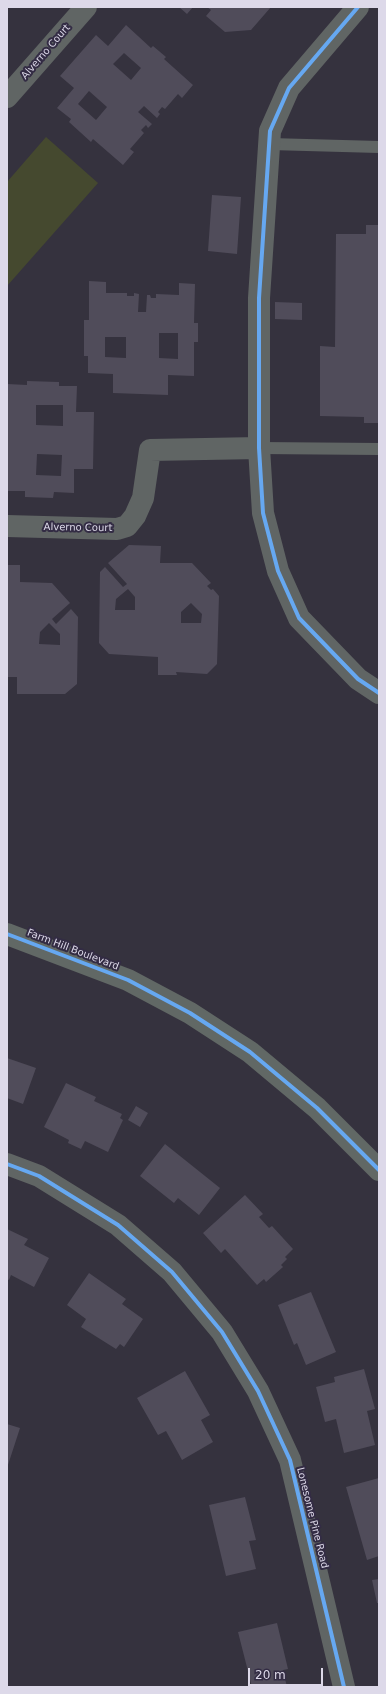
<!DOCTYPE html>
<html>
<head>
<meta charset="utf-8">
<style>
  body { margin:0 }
  #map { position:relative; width:386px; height:1694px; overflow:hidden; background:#35323e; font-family:"DejaVu Sans",sans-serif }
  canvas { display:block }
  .frame { position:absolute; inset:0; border:8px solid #ddd9e9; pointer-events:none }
  .scale { position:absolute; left:248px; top:1668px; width:75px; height:18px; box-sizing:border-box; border:2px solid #ddd9e9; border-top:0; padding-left:5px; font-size:12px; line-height:14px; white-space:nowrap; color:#ddd9e9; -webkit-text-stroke:3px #332c44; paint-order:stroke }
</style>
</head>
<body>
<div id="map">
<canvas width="386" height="1694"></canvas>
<div class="frame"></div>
<div class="scale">20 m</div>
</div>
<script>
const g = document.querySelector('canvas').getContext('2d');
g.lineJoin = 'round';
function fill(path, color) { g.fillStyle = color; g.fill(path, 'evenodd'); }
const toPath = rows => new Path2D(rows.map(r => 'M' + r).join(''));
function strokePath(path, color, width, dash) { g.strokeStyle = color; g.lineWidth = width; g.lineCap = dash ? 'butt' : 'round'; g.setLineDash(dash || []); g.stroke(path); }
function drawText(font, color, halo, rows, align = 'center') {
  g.font = font + ' "DejaVu Sans",sans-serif'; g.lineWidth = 4; g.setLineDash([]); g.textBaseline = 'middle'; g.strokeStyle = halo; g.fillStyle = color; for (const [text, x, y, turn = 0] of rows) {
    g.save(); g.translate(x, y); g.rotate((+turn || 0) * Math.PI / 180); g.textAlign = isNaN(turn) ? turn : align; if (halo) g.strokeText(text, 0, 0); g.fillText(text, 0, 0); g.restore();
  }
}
const green = toPath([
  [46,137,98,183,7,286,7,182]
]);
const building = toPath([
  [179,7,193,7,187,14],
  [207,7,271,7,251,30,225,32,206,16,211,10],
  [126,25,151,48,153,46,166,57,164,59,193,85,182,98,178,94,165,109,162,107,158,112,160,114,157,118,144,106,138,112,152,124,148,128,146,125,141,130,144,133,130,149,134,152,123,165,93,139,91,142,69,122,71,119,57,108,74,88,60,76,96,35,108,46],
  [124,53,141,68,131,80,113,64],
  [89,91,107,107,96,120,78,104],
  [212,195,241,197,237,254,208,251],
  [366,225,379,225,379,423,364,423,364,417,320,416,320,346,335,347,336,234,366,234],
  [89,281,106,282,106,293,127,293,127,296,134,296,134,293,139,294,138,312,146,312,147,295,150,295,151,298,156,298,156,294,179,295,179,283,195,284,194,323,198,323,198,342,194,342,194,376,168,375,168,395,113,393,113,374,88,373,88,356,84,356,84,320,89,320],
  [159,333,178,333,178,359,159,358],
  [105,337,126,337,126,358,105,357],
  [275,302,302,303,302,320,275,319],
  [27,381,59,382,59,386,77,386,76,412,94,412,93,469,74,469,74,493,54,492,53,498,25,497,25,491,7,491,7,384,27,385],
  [36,405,63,405,63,426,36,425],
  [37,454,62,455,61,476,36,475],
  [129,545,161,546,160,563,192,563,211,583,207,586,211,590,213,589,219,596,217,664,207,674,176,672,177,675,158,675,158,657,109,654,99,643,100,572,105,567,123,587,127,584,108,563],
  [128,589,135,597,135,610,115,610,116,599],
  [191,603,202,614,201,623,181,623,181,612],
  [7,565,20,565,20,582,52,583,70,603,52,619,56,624,71,609,78,617,77,684,65,694,17,694,17,677,7,677],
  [49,623,60,634,60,645,39,644,40,632],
  [7,1058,36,1068,23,1104,7,1098],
  [66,1083,96,1097,94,1101,122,1114,120,1118,123,1120,108,1152,85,1141,81,1149,68,1143,69,1140,44,1127],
  [136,1106,148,1113,140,1127,128,1120],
  [165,1144,220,1188,199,1215,178,1198,174,1203,140,1176],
  [245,1195,263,1214,259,1217,269,1228,272,1226,293,1249,285,1257,287,1259,281,1265,283,1267,266,1282,264,1279,257,1285,225,1249,221,1253,203,1233],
  [7,1229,28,1239,24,1245,49,1258,34,1287,11,1275,9,1280,7,1279],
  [89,1273,126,1299,122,1304,143,1319,124,1347,120,1344,116,1349,81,1327,86,1319,67,1305],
  [311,1292,336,1352,306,1365,297,1343,294,1345,278,1305],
  [364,1369,375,1409,367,1411,375,1445,344,1453,336,1419,325,1422,316,1387,335,1382,334,1377],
  [185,1371,210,1415,201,1420,213,1442,182,1460,166,1431,158,1435,137,1398],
  [7,1424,20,1428,7,1468],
  [379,1478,379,1556,367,1560,346,1487],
  [245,1497,256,1540,249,1541,256,1569,226,1576,209,1505],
  [379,1579,379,1603,377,1603,372,1580],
  [277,1623,288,1669,283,1670,287,1687,252,1687,238,1632]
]);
const service = toPath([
  [270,144,379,147],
  [259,448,379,449]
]);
const minor = toPath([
  [358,7,289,88,270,131,259,298,259,448,263,513,278,571,299,618,358,679,379,693],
  [7,97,86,7],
  [7,526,117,529,127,526,135,516,143,498,150,450,259,448],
  [7,1164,39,1176,118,1225,172,1272,222,1332,258,1391,290,1460,344,1687]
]);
const secondary = toPath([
  [7,934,128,980,190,1013,250,1052,317,1108,379,1170]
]);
const cycleway = toPath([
  [358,7,289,88,270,131,259,298,259,448,263,513,278,571,299,618,358,679,379,693],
  [7,934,128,980,190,1013,250,1052,317,1108,379,1170],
  [7,1164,39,1176,118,1225,172,1272,222,1332,258,1391,290,1460,344,1687]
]);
const streetNames = [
  ["Alverno Court",46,52,-49],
  ["Alverno Court",78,528,1],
  ["Farm Hill Boulevard",73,950,21],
  ["Lonesome Pine Road",312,1518,76]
];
fill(green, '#45492f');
fill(building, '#504c5a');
strokePath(service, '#606564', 12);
strokePath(minor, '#606564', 22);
strokePath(secondary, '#616865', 22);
strokePath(cycleway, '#66a8f1', 4);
drawText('10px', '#ddd9e9', '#332c44', streetNames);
</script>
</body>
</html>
